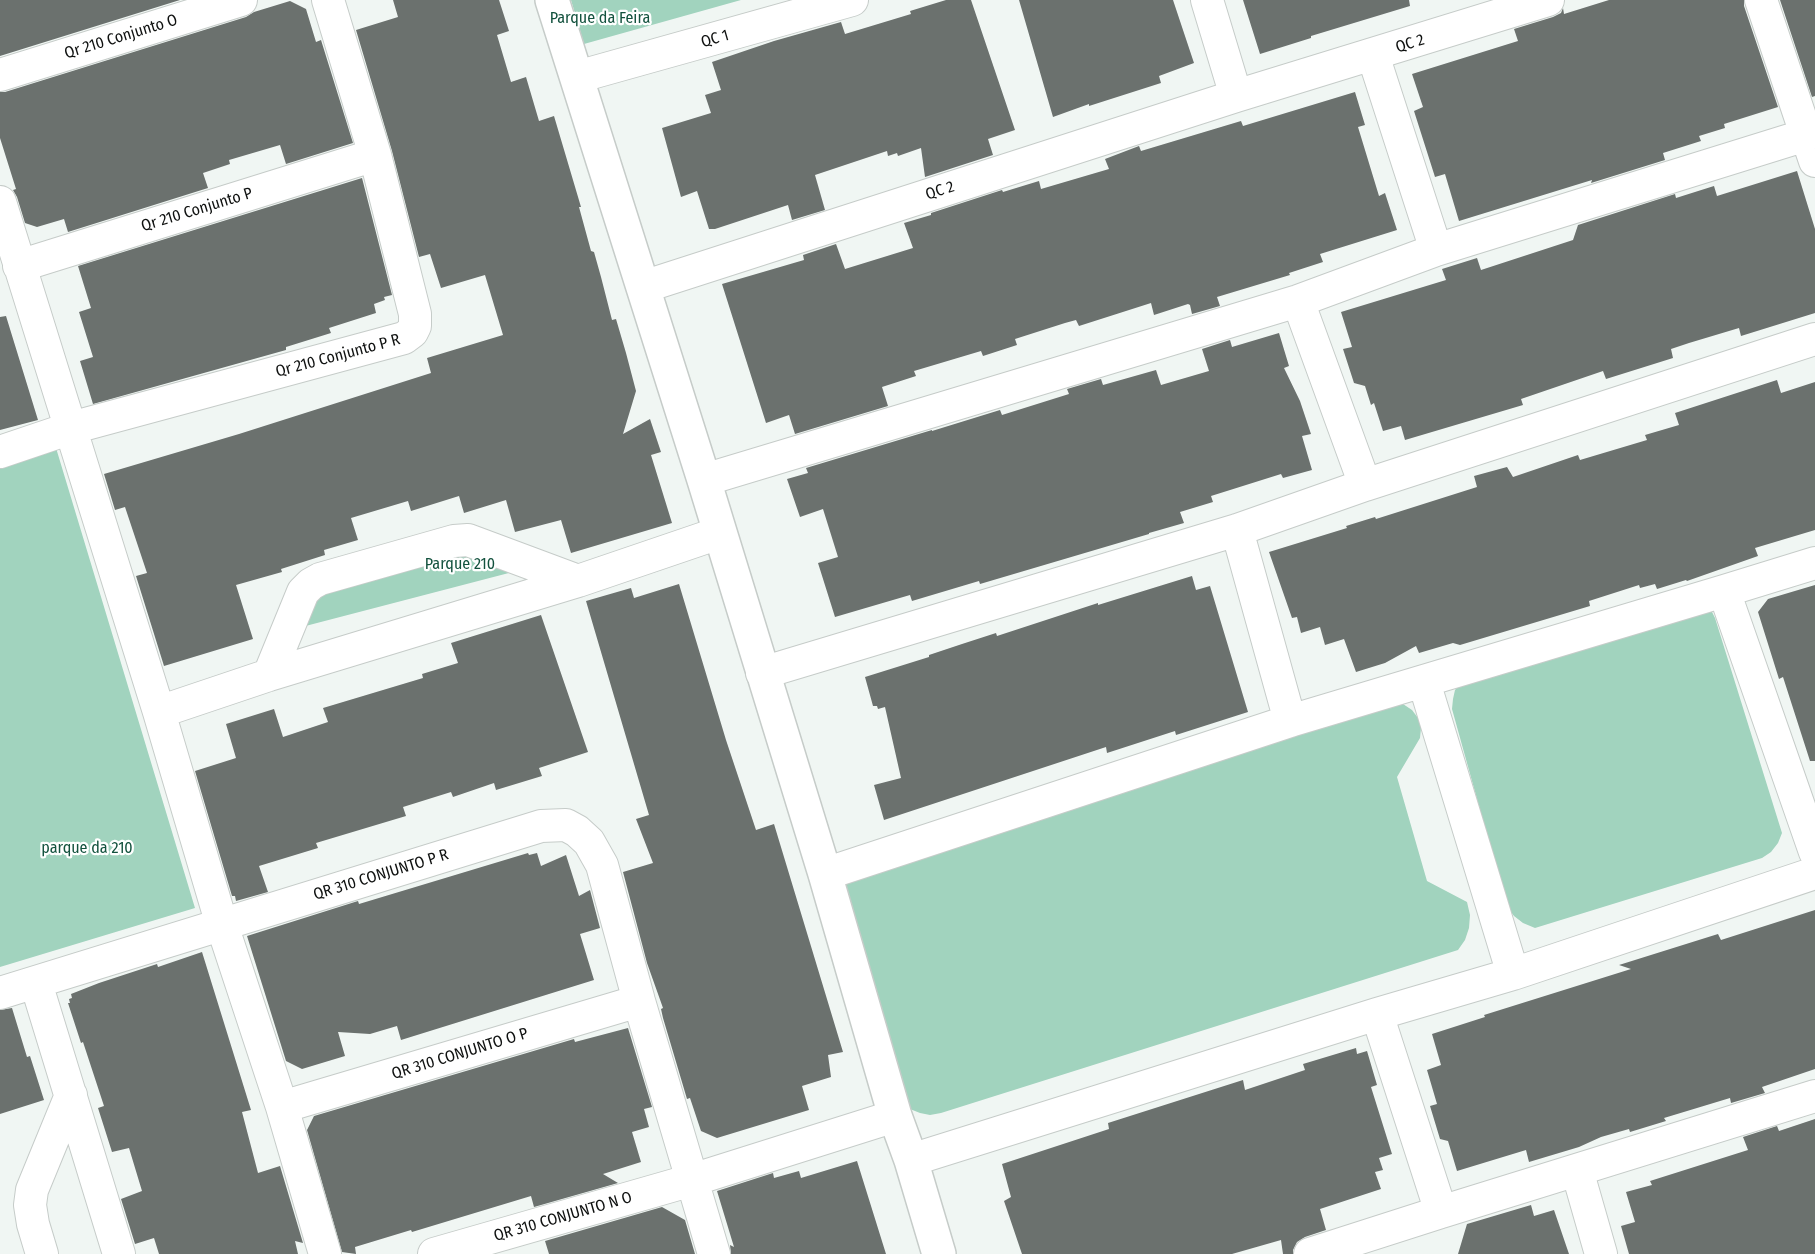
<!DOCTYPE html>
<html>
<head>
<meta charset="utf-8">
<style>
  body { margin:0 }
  canvas { display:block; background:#f0f6f3 }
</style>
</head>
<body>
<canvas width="1815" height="1254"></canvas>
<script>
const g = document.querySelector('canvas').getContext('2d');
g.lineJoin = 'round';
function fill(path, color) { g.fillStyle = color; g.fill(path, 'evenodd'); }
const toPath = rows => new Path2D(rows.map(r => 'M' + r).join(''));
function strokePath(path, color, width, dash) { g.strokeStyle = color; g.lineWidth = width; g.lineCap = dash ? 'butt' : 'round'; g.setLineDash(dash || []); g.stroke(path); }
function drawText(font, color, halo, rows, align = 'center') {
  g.font = font + ' "Fira Sans Condensed",sans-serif'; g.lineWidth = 4.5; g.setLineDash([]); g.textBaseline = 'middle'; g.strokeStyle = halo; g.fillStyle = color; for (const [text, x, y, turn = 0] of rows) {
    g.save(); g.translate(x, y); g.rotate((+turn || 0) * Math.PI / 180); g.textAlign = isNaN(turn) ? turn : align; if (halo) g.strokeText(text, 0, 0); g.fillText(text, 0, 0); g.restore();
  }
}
const green = toPath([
  [571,0,741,0,584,44],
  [53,438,195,908,0,967,0,458],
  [461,544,528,568,294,629,313,585],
  [1707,607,1712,612,1715,618,1782,833,1778,843,1771,852,1762,858,1535,928,1523,923,1514,916,1507,907,1452,709,1453,699,1455,690,1461,683],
  [1393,702,1403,704,1412,710,1418,718,1421,728,1420,738,1397,777,1427,881,1467,902,1470,915,1469,928,1465,940,1458,950,941,1113,930,1115,920,1113,910,1109,841,881]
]);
const building = toPath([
  [0,0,180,0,0,56],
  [393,0,499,0,509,31,497,35,511,82,526,77,539,121,554,116,581,207,579,207,591,251,594,252,601,277,612,320,616,319,626,353,636,391,623,434,650,419,661,452,651,455,672,523,571,553,561,520,515,532,506,500,464,513,459,496,411,511,408,501,351,518,358,540,324,550,325,555,281,569,282,572,236,585,253,639,164,666,136,576,147,573,125,507,115,510,104,474,239,434,431,373,427,358,503,335,485,275,441,288,430,254,419,257,392,151,356,30,398,17],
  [946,0,971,0,1015,130,988,139,993,155,925,177,921,148,898,156,897,153,888,156,887,151,815,175,825,210,792,220,788,205,715,229,709,229,697,191,681,197,662,128,711,113,705,95,721,90,712,62,774,41,841,22,845,34,911,14,910,11],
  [1019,0,1173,0,1194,63,1159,76,1161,83,1089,106,1089,104,1053,117],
  [1243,0,1409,0,1410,6,1311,36,1311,38,1260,54],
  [1609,0,1744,0,1744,6,1778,107,1724,124,1725,128,1699,136,1701,141,1663,153,1665,160,1591,183,1592,180,1459,221,1445,174,1435,177,1414,111,1423,107,1412,74,1518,41,1514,29,1553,17,1561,13,1563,8,1564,14],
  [1780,0,1815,0,1815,96,1812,97],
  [290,1,306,9,316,42,321,40,353,143,286,164,280,145,229,160,230,164,203,173,208,188,68,232,64,219,37,227,25,223,17,197,13,190,16,189,0,138,0,92,5,92,246,17,254,12],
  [1355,92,1365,125,1358,127,1379,196,1385,193,1397,230,1320,254,1323,262,1289,273,1290,275,1217,297,1220,306,1192,314,1190,305,1188,304,1154,315,1151,303,1079,326,1076,320,1065,323,1015,339,1017,345,983,356,981,351,914,371,916,376,882,387,888,406,795,434,789,415,766,423,722,284,804,260,803,255,836,244,845,269,913,248,904,223,931,215,931,213,1002,190,1003,192,1039,181,1041,189,1109,169,1105,159,1139,146,1141,151,1241,121,1243,126],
  [1797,171,1815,229,1815,313,1741,336,1739,328,1689,343,1671,349,1673,358,1606,379,1603,371,1521,399,1523,405,1405,440,1401,426,1383,431,1374,403,1371,405,1365,386,1354,383,1343,349,1352,347,1341,312,1446,280,1442,269,1477,258,1481,270,1573,240,1578,225,1675,194,1676,198,1714,186,1717,196],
  [362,178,392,295,384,297,385,300,374,304,376,313,329,328,331,333,286,347,286,350,93,404,80,361,93,357,79,312,91,308,78,266],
  [6,316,38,420,0,430,0,317],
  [1279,333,1289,366,1284,368,1300,401,1311,434,1302,436,1312,470,1283,478,1281,474,1211,496,1213,502,1180,512,1184,523,1149,533,1149,534,980,584,979,581,912,601,910,595,835,617,818,563,838,557,823,509,800,517,787,479,808,473,806,468,932,430,932,431,1000,410,1002,415,1069,394,1067,389,1101,379,1103,385,1156,370,1161,385,1209,371,1202,349,1230,340,1232,347],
  [1777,380,1781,393,1815,382,1815,530,1755,548,1758,556,1687,581,1686,580,1657,589,1655,584,1640,588,1639,585,1589,601,1590,606,1460,645,1453,643,1419,653,1416,646,1385,663,1356,672,1344,639,1325,645,1320,627,1301,633,1297,617,1292,618,1269,552,1347,528,1346,526,1375,517,1376,519,1477,487,1474,476,1507,467,1513,477,1578,455,1580,460,1647,440,1645,435,1679,425,1675,413],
  [1192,576,1196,590,1210,586,1248,712,1176,735,1175,731,1107,753,1106,747,884,820,874,785,901,778,885,707,878,709,877,706,873,706,865,677,929,657,929,655,962,644,996,633,997,636,1098,603,1098,605],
  [679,584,726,740,756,830,774,824,843,1052,828,1055,831,1077,802,1086,809,1110,717,1138,701,1131,690,1098,687,1099,663,1018,661,1009,663,1008,647,963,623,872,653,863,636,819,649,815,586,601,631,588,634,598],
  [1815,585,1815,761,1810,761,1783,677,1779,679,1758,612,1768,599],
  [541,615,588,752,539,768,542,776,496,790,494,783,453,797,451,792,403,807,406,816,316,843,318,848,259,866,268,892,236,901,235,896,232,896,195,771,236,758,226,724,274,709,283,737,328,722,323,708,423,678,422,674,458,663,451,643],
  [528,853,529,855,537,853,541,866,566,855,579,896,590,890,600,928,580,934,594,980,401,1040,397,1026,370,1034,338,1032,345,1056,302,1069,286,1061,247,936,358,901,359,904],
  [1815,910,1815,1069,1762,1087,1765,1093,1731,1103,1730,1098,1664,1118,1666,1121,1630,1132,1629,1129,1601,1137,1579,1147,1529,1162,1526,1150,1457,1171,1448,1141,1440,1139,1430,1106,1437,1104,1427,1070,1441,1065,1432,1034,1485,1017,1484,1015,1631,969,1619,965,1718,934,1721,940],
  [202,952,251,1110,242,1112,258,1173,280,1166,303,1243,295,1241,298,1254,159,1254,154,1238,135,1244,121,1199,142,1191,129,1148,112,1152,98,1108,104,1106,83,1042,81,1043,68,1003,70,1003,69,999,72,998,71,994,99,983,157,964,158,967],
  [12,1008,27,1057,30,1056,44,1100,0,1114,0,1010],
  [628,1028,652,1107,644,1109,649,1127,632,1132,641,1162,603,1174,618,1183,534,1207,531,1196,412,1232,411,1230,355,1247,356,1254,342,1252,307,1130,314,1116,574,1039,575,1042],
  [1356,1048,1357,1054,1367,1051,1377,1085,1371,1087,1392,1154,1379,1158,1383,1170,1375,1172,1381,1189,1320,1209,1326,1230,1305,1237,1297,1242,1293,1250,1293,1254,1283,1254,1281,1240,1232,1254,1022,1254,1004,1201,1011,1197,1002,1164,1109,1129,1108,1123,1243,1080,1245,1090,1305,1070,1303,1064],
  [1815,1119,1815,1254,1629,1254,1621,1226,1635,1222,1626,1192,1652,1185,1650,1181,1748,1150,1743,1137,1777,1126,1779,1131],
  [857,1161,886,1254,731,1254,730,1245,734,1247,717,1191,773,1173,774,1178,799,1171,801,1178],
  [1531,1205,1534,1216,1554,1210,1569,1254,1458,1254,1467,1224],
  [662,1207,685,1220,695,1254,549,1254,545,1241]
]);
const minor = toPath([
  [1207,0,1236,96],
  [1761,0,1815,161],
  [1373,55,1436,250],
  [0,75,241,0],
  [577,77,852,0],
  [0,202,159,712,222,925,282,1107,325,1254],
  [19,266,375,155],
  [643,287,1236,96,1548,0],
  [1298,301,1365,485],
  [0,452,71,428,404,338,412,332,415,326,415,314,375,155,328,0],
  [704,480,1298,301,1436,250,1806,135],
  [1237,530,1290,721],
  [1724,591,1815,852],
  [762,673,1237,530,1365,485,1815,339],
  [269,675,303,592,311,584,320,579,454,541,468,540,578,581],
  [1424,682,1513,974],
  [159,712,269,675,578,581,719,533],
  [825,874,1290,721,1724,591,1815,563],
  [36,983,119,1254],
  [0,993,541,826,566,825,577,831,589,842,602,865,639,1001,714,1254],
  [1377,1014,1441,1212],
  [282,1107,639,1001],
  [911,1160,1377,1014,1513,974,1815,873],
  [1577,1170,1601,1254],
  [42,1254,33,1224,30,1205,32,1190,71,1095],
  [434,1254,692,1180,895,1116],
  [1310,1254,1441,1212,1815,1096]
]);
const tertiary = toPath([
  [552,0,704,480,825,874,895,1116,911,1160,939,1254]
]);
const parkNames = [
  ["Parque da Feira",600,19],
  ["Parque 210",460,565],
  ["parque da 210",87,849]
];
const streetNames = [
  ["Qr 210 Conjunto O",121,37,-17],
  ["QC 1",715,39,-16],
  ["QC 2",1410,44,-17],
  ["QC 2",940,191,-18],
  ["Qr 210 Conjunto P",197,210,-17],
  ["Qr 210 Conjunto P R",338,356,-15],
  ["QR 310 CONJUNTO P R",381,875,-17],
  ["QR 310 CONJUNTO O P",460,1054,-17],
  ["QR 310 CONJUNTO N O",563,1217,-16]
];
fill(green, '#a1d3be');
fill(building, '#6b716e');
strokePath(minor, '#c6ccc9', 34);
strokePath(tertiary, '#c6ccc9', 36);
strokePath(minor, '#fff', 32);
strokePath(tertiary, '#fff', 33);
drawText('16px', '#13523e', '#fff', parkNames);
drawText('16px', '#0f1110', '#fff', streetNames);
</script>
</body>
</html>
